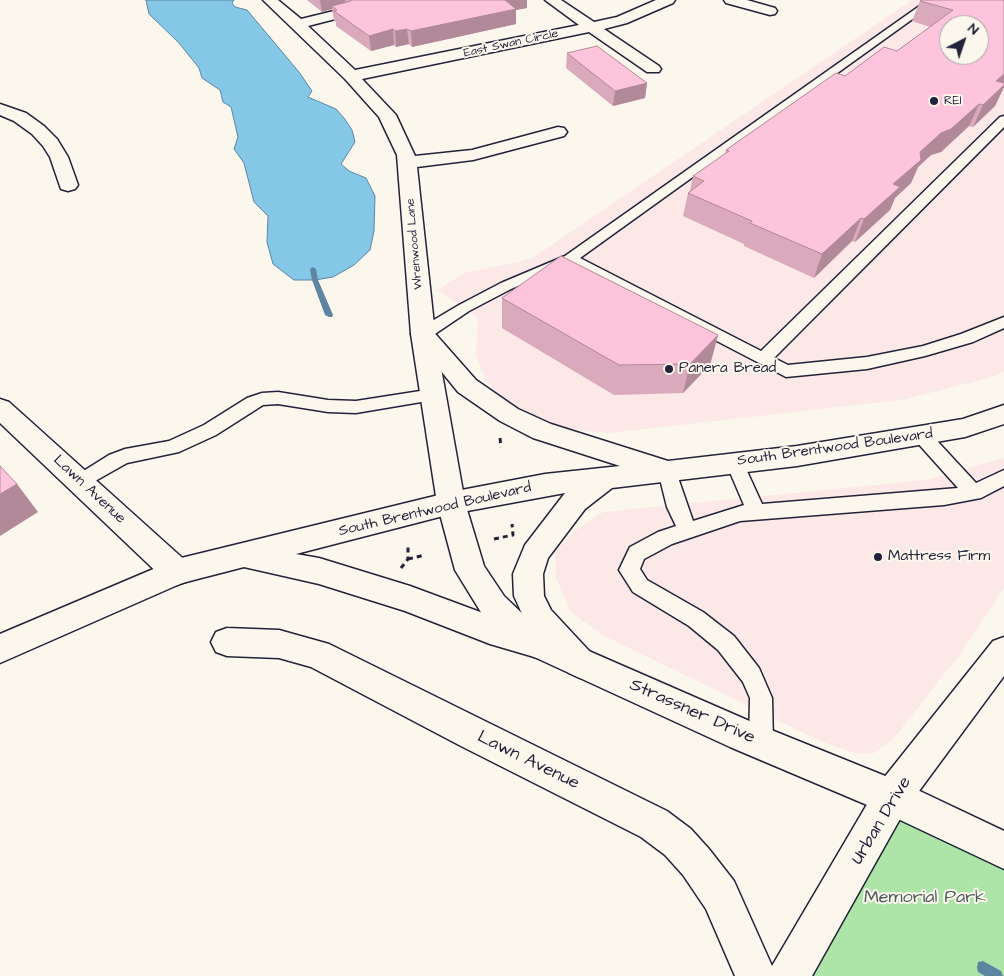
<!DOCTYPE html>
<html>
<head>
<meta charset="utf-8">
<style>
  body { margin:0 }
  #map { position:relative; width:1004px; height:976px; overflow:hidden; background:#fbf7ec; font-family:"Architects Daughter",sans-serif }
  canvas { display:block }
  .north { position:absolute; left:939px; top:15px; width:50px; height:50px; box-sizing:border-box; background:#fbf7ec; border:1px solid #a4a2a5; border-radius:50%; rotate:41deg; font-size:14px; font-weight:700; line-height:20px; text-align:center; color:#22223b }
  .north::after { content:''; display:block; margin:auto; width:18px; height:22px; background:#22223b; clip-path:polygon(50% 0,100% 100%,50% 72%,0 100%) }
</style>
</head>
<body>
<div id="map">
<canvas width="1004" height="976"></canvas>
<div class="north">N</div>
</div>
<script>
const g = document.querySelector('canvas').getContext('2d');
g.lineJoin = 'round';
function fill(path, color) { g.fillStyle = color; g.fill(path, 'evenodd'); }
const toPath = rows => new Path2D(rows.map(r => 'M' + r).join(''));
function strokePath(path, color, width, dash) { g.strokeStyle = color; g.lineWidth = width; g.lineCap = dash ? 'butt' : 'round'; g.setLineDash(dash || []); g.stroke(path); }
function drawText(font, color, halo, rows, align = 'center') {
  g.font = font + ' "Architects Daughter",sans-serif'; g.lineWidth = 4; g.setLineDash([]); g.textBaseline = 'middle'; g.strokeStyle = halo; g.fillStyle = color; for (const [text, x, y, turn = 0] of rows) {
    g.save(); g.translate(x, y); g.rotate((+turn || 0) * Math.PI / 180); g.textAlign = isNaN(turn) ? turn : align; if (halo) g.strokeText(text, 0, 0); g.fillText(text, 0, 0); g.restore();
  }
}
const built = toPath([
  [912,0,1004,0,1004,372,988,378,902,400,608,433,572,429,536,419,501,398,485,379,476,354,478,318,438,290,464,273,531,259],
  [949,25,979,25,979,55,949,55],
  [1004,458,1004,588,961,653,893,739,872,754,855,753,820,741,601,634,571,612,556,578,555,551,576,530,603,512,925,480]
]);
const green = toPath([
  [892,797,1004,850,1004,976,789,976]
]);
const water = toPath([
  [146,0,234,0,232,3,235,7,247,10,299,72,312,91,308,97,336,109,344,118,352,130,355,142,341,164,349,171,366,178,375,196,374,231,370,250,354,265,333,277,315,280,294,280,273,264,267,242,268,216,254,202,244,163,234,149,238,137,231,107,223,102,220,90,202,78,199,68,179,43,149,14,146,0]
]);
const stream = toPath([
  [313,267,316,269,318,280,333,315,332,317,329,317,325,315,312,280,310,269,313,267],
  [983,961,1001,971,1003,976,985,976,978,972,977,967,978,962,983,961]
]);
const path = toPath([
  [500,438,501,447],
  [494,539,513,535,512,524],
  [408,559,425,555],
  [401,568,408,559,408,545]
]);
const service = toPath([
  [928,0,939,0,580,258,761,351,1000,117,1004,116,1004,127,774,358,788,365,867,357,923,346,961,334,1004,317,1004,328,973,342,925,356,867,369,786,377,569,264,511,289,469,311,429,338,423,339,417,338,415,334,417,330,459,305,501,283,565,256,928,0],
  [433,389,439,391,442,395,439,399,356,413,328,412,278,404,263,405,216,435,179,452,127,463,81,489,74,487,72,482,74,477,109,455,125,449,169,441,204,425,247,398,262,393,278,392,328,400,356,401,433,389],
  [921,428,927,430,976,483,1004,470,1004,486,981,498,944,505,740,521,672,544,644,559,640,569,647,580,703,612,734,636,759,668,772,698,773,743,769,751,761,754,753,751,749,743,750,698,743,682,718,650,689,626,633,592,619,570,630,547,658,532,676,526,667,507,658,471,660,466,667,464,674,466,693,521,744,505,726,463,729,458,735,456,741,458,762,504,958,488,915,440,912,435,915,430,921,428]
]);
const minor = toPath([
  [263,0,278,0,301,19,346,8,351,9,353,12,351,15,308,26,355,70,579,25,545,0,561,0,594,22,617,17,656,0,675,0,673,3,627,23,604,29,659,66,661,69,659,72,647,72,589,32,362,79,396,115,415,156,472,150,558,127,564,128,567,132,564,136,473,160,417,167,435,334,465,503,461,511,451,514,441,511,437,503,411,334,397,155,379,117,345,79,263,0],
  [724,0,747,0,775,8,777,11,775,14,770,15,726,3,724,0],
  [0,104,26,113,44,126,57,139,68,157,78,185,75,189,68,191,61,189,50,157,43,146,32,134,14,121,0,115,0,104],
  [0,399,9,402,188,563,192,572,188,581,177,585,166,581,0,423,0,399],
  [227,628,279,630,329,644,667,811,691,829,709,849,734,881,772,966,879,784,993,641,1004,637,1004,676,905,810,812,976,735,976,706,909,683,875,665,855,641,837,459,745,311,667,279,658,227,656,216,652,211,642,216,632,227,628]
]);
const tertiary = toPath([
  [451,492,461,495,465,503,484,566,504,596,528,619,552,635,754,723,905,784,1004,831,1004,869,879,810,730,747,530,655,506,639,482,614,455,570,437,503,441,495,451,492]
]);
const primary = toPath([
  [423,326,431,329,476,380,518,409,551,424,668,461,797,446,963,419,1004,405,1004,424,965,437,797,466,612,488,585,509,548,558,543,574,544,596,551,610,591,653,596,663,591,673,580,678,569,673,552,655,541,659,490,644,405,611,319,584,244,567,182,583,0,663,0,634,177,559,451,492,545,474,620,466,533,438,500,421,458,392,411,334,415,329,423,326],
  [565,493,525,545,513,574,514,596,528,627,491,616,410,586,319,558,296,554,451,514,565,493]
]);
const wall = toPath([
  [307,0,527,0,527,8,516,10,516,24,412,47,409,44,396,47,394,45,371,51,336,26,336,22,334,21,332,9,322,12],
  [1004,0,1004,87,995,106,973,127,969,126,941,152,931,155,918,167,911,183,895,198,890,210,855,242,852,241,814,278,744,246,744,244,683,216,688,193,690,191,693,176,725,154,726,150,845,76,897,51,930,27,912,21,920,1],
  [567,53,647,83,645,98,613,106,566,68],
  [502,298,718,335,710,365,683,393,614,395,502,328]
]);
const shadedWall = toPath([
  [320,0,345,0,346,6,332,6,332,9,322,12],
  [501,0,527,0,527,8,516,10,516,24,412,47,411,31],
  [393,29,394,45,371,51,369,36],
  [407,29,409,44,396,47,395,31],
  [1004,74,1004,87,995,106,973,127,983,105,996,81],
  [647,83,645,98,613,106,615,91],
  [979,104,969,126,941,152,931,155,918,167,911,183,895,198,890,210,855,242,864,219,920,152,941,133],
  [861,218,852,241,814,278,822,254],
  [718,335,710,365,683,393,690,364],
  [17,484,38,512,0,536,0,494]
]);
const building = toPath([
  [351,0,505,0,516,9,411,31,407,29,395,31,393,29,369,36,334,11,337,10,332,6,351,1,351,0],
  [921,0,1004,0,1004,74,996,81,1004,83,1004,85,983,105,979,104,951,129,941,133,920,152,921,160,893,184,900,187,864,219,861,218,822,254,750,223,752,221,688,193,704,181,693,176,729,151,726,150,836,73,845,76,884,47,897,51,953,10,920,1,921,0],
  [949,25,979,25,979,55,949,55,949,25],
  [597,46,647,83,615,91,567,53,597,46],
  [561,256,718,335,690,364,619,365,502,298,561,256],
  [0,466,17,484,0,494,0,466]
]);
const markers = [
  [934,101,5,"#22223b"],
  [669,369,5,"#22223b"],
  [878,557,5,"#22223b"]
];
const farStreetnames = [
  ["East Swan Circle",511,44,-12],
  ["Wrenwood Lane",415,244,-95]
];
const farPoinames = [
  ["REI",944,101]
];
const poiNames = [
  ["Panera Bread",679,369],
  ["Mattress Firm",888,557]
];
const streetNames = [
  ["South Brentwood Boulevard",835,448,-8],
  ["Lawn Avenue",89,490,43],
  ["South Brentwood Boulevard",435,510,-13]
];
const nearStreetnames = [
  ["Strassner Drive",692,712,24],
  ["Lawn Avenue",528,761,26],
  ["Urban Drive",882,821,-59]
];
const nearParknames = [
  ["Memorial Park",925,898]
];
fill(built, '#fce8e7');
fill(green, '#ade5a9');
fill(water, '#85c7e6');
strokePath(water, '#5d85a2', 1);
fill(stream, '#5d85a2');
strokePath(service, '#22223b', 3);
strokePath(minor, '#22223b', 3);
strokePath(tertiary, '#22223b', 3);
strokePath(primary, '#22223b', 3);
strokePath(path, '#22223b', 3, [5, 4]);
fill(service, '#fbf7ec');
fill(minor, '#fbf7ec');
fill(tertiary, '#fbf7ec');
fill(primary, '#fbf7ec');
fill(wall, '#daa9bc');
fill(shadedWall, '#b18999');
fill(building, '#fdc4db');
strokePath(building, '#b18999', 1);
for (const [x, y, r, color] of markers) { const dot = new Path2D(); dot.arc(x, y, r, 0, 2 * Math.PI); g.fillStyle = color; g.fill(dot); strokePath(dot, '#fbf7ec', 2); }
drawText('12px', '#22223b', '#fbf7ec', farStreetnames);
drawText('12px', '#22223b', '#fbf7ec', farPoinames, 'left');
drawText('15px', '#22223b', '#fbf7ec', poiNames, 'left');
drawText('15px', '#22223b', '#fbf7ec', streetNames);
drawText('18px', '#22223b', '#fbf7ec', nearStreetnames);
drawText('18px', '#4c5c5c', '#fbf7ec', nearParknames);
</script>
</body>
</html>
